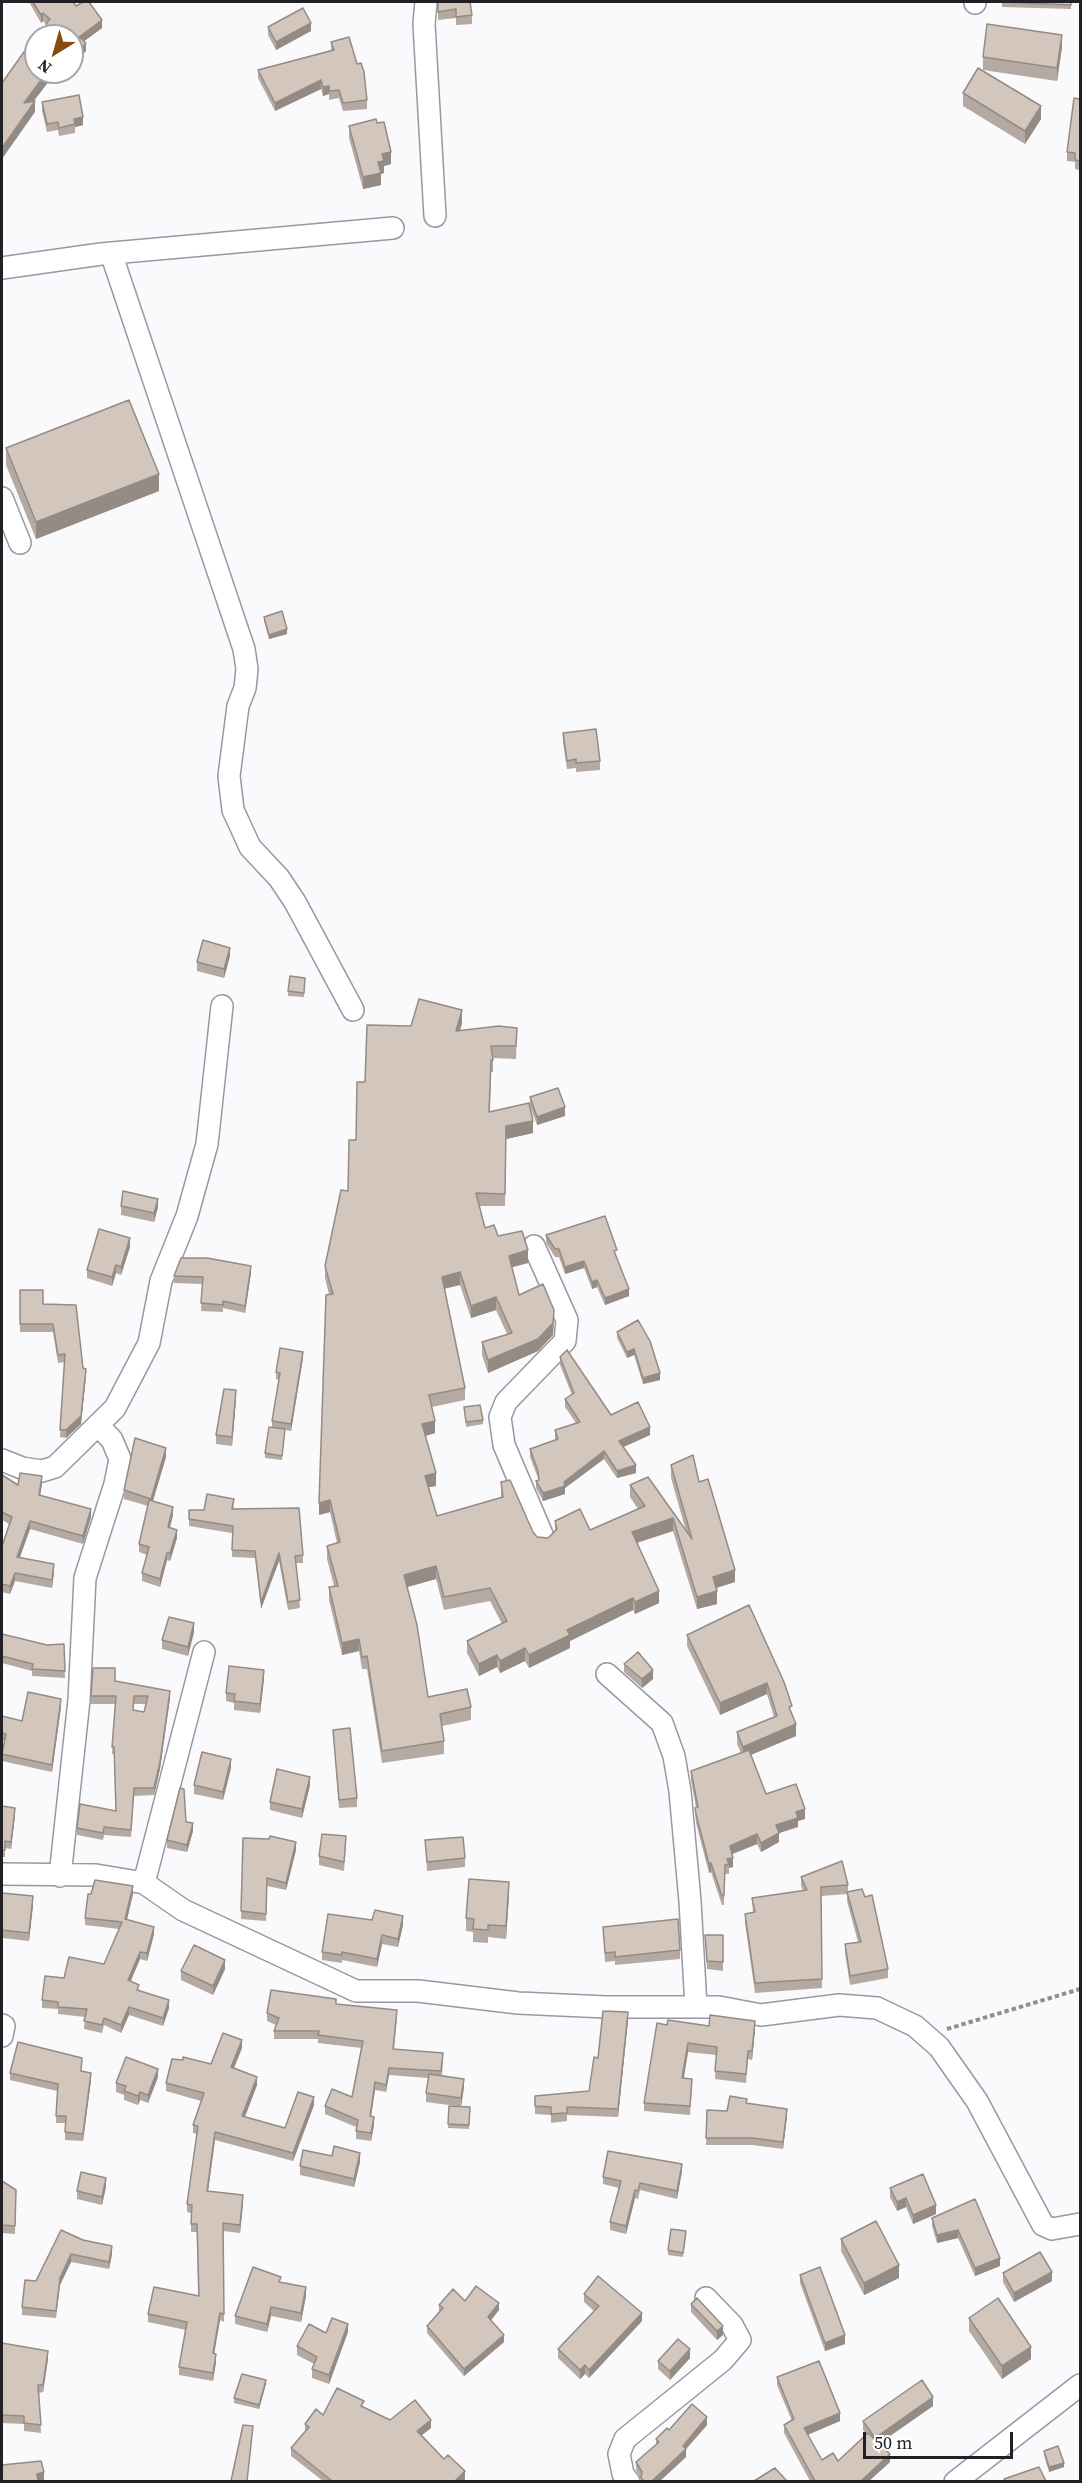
<!DOCTYPE html>
<html>
<head>
<meta charset="utf-8">
<style>
  body { margin:0 }
  #map { position:relative; width:1082px; height:2483px; overflow:hidden; background:#fafafd; font-family:"Source Serif 4",serif }
  canvas { display:block }
  .frame { position:absolute; inset:0; border:3px solid #212025; pointer-events:none }
  .north { position:absolute; left:24px; top:24px; width:60px; height:60px; box-sizing:border-box; background:#fff; border:2px solid #a6a6a8; border-radius:50%; rotate:217deg; font-size:16px; font-weight:700; line-height:24px; text-align:center; color:#212025 }
  .north::after { content:''; display:block; margin:auto; width:21px; height:27px; background:#884a0d; clip-path:polygon(50% 0,100% 100%,50% 72%,0 100%) }
  .scale { position:absolute; left:863px; top:2432px; width:150px; height:27px; box-sizing:border-box; border:3px solid #212025; border-top:0; padding-left:8px; font-size:18px; line-height:21px; white-space:nowrap; color:#212025; -webkit-text-stroke:4px #fff; paint-order:stroke }
</style>
</head>
<body>
<div id="map">
<canvas width="1082" height="2483"></canvas>
<div class="frame"></div>
<div class="north">N</div>
<div class="scale">50 m</div>
</div>
<script>
const g = document.querySelector('canvas').getContext('2d');
g.lineJoin = 'round';
const toPath = rows => new Path2D(rows.map(r => 'M' + r).join(''));
function strokePath(path, color, width, dash) { g.strokeStyle = color; g.lineWidth = width; g.lineCap = dash ? 'butt' : 'round'; g.setLineDash(dash || []); g.stroke(path); }
function fill(path, color) { g.fillStyle = color; g.fill(path, 'evenodd'); }
const path = toPath([
  [947,2029,1080,1989]
]);
const minor = toPath([
  [426,2,424,24,435,216],
  [975,3,975,2],
  [111,253,244,649,247,669,245,688,238,706,229,776,233,810,250,847,279,878,295,902,353,1010],
  [2,268,101,254,393,228],
  [2,498,20,543],
  [534,1246,567,1320,565,1341,506,1402,500,1417,504,1445,544,1539],
  [2,1460,22,1468,42,1471,55,1467,115,1408,149,1343,161,1281,187,1216,207,1144,222,1006],
  [607,1674,662,1723,674,1756,680,1791,690,1901,696,2007],
  [2,1874,96,1875,144,1883,183,1910,356,1991,418,1991,518,2003,606,2007,719,2007,761,2015,839,2005,877,2008,915,2026,939,2047,977,2101,1043,2225,1052,2229,1080,2224],
  [60,1876,79,1700,85,1578,115,1484,120,1459,112,1440,98,1425],
  [144,1883,204,1652],
  [2,2025,4,2026,2,2036],
  [629,2482,623,2474,619,2454,625,2439,723,2360,740,2340,732,2325,706,2298],
  [955,2482,1080,2385]
]);
const wall = toPath([
  [29,2,73,2,76,6,102,28,84,41,86,51,72,65,72,36,48,36,46,32,46,24,43,21,41,23],
  [438,2,472,15,472,24,456,25,456,18,438,20],
  [1002,2,1071,2,1071,9,1002,7],
  [268,27,311,31,276,50,268,35],
  [331,42,367,100,367,109,343,111,339,98,329,100,329,94,323,96,321,89,275,111,258,78,258,70,331,50],
  [1062,47,1057,81,983,70,983,57],
  [963,93,1041,119,1025,144,963,106],
  [1080,99,1080,170,1075,169,1075,162,1067,161,1067,152],
  [42,102,83,125,75,127,75,133,59,136,58,130,47,132,42,111],
  [377,123,391,164,384,166,384,173,381,174,381,185,363,189,349,138,349,126],
  [6,448,159,491,36,539,6,465],
  [264,617,287,634,269,639,264,621],
  [563,733,600,761,600,770,576,772,576,768,567,769,563,742],
  [230,956,224,978,197,971,197,962],
  [305,982,304,997,288,996,288,991],
  [462,1023,460,1031,517,1028,516,1059,493,1058,493,1072,491,1072,490,1112,533,1133,506,1139,505,1206,479,1206,485,1228,498,1236,528,1263,512,1267,519,1295,554,1322,553,1335,538,1351,488,1373,482,1355,482,1342,507,1334,496,1310,471,1318,460,1285,444,1289,465,1388,465,1400,432,1407,435,1433,425,1436,436,1486,428,1487,437,1516,501,1498,501,1482,533,1532,537,1537,548,1538,555,1530,555,1521,590,1530,638,1509,630,1497,630,1485,648,1477,686,1531,671,1478,671,1465,699,1482,735,1582,716,1588,717,1604,697,1609,673,1531,637,1543,659,1603,635,1614,633,1610,570,1641,570,1648,529,1668,525,1661,500,1673,497,1667,479,1676,467,1653,467,1641,502,1624,490,1601,444,1610,436,1579,407,1587,428,1697,471,1707,471,1720,442,1726,444,1741,444,1754,382,1763,367,1669,362,1669,359,1651,342,1655,329,1600,329,1587,334,1586,327,1559,327,1546,337,1543,330,1512,319,1515,329,1294,325,1278,325,1266,348,1191,365,1082,411,1026],
  [530,1097,565,1116,537,1125,530,1106],
  [121,1206,158,1207,154,1222,121,1215],
  [546,1235,617,1257,629,1296,605,1305,597,1287,592,1289,584,1268,565,1274,559,1257,555,1257,546,1243],
  [130,1247,121,1275,116,1273,112,1286,87,1278,87,1270],
  [251,1273,245,1313,223,1308,223,1312,201,1311,202,1284,174,1283,174,1276],
  [20,1290,43,1304,83,1368,86,1376,81,1424,66,1438,60,1437,65,1362,58,1363,53,1332,20,1332],
  [638,1320,660,1380,643,1384,634,1355,627,1358,617,1338,617,1332],
  [560,1357,611,1415,650,1435,623,1447,636,1473,617,1478,604,1459,565,1488,565,1494,543,1501,536,1488,536,1481,538,1480,538,1478,530,1457,530,1449,555,1440,555,1430,576,1423,565,1407,565,1399,572,1395,560,1365],
  [303,1358,291,1431,285,1430,282,1460,265,1458,265,1453,272,1427,272,1421,279,1380,276,1379,276,1372],
  [236,1399,232,1446,216,1444,216,1435],
  [464,1407,483,1420,483,1424,466,1427],
  [166,1457,153,1501,173,1515,170,1527,177,1538,170,1561,167,1560,160,1587,142,1581,142,1573,147,1555,139,1552,139,1544,148,1506,124,1499,124,1490],
  [2,1475,18,1485,42,1484,40,1495,91,1517,83,1544,30,1529,20,1557,54,1572,52,1588,15,1581,10,1594,2,1592,2,1546,9,1524,2,1520],
  [234,1506,233,1509,303,1555,303,1563,296,1563,300,1608,288,1610,279,1561,261,1609,255,1558,232,1557,232,1533,189,1526,189,1510,204,1510],
  [749,1605,792,1714,796,1736,751,1755,766,1794,805,1819,798,1821,798,1827,779,1833,779,1842,761,1852,757,1844,732,1854,733,1867,729,1868,729,1874,725,1874,724,1905,722,1905,711,1872,709,1873,696,1823,695,1808,696,1808,691,1780,691,1771,741,1753,737,1744,737,1732,774,1717,767,1694,720,1715,687,1646,687,1635],
  [194,1632,188,1656,162,1649,162,1640],
  [2,1634,47,1645,64,1644,65,1678,32,1676,32,1671,2,1663],
  [624,1664,653,1679,642,1688,624,1672],
  [264,1679,260,1713,234,1710,234,1703,226,1701,226,1693],
  [115,1681,170,1698,160,1769,154,1795,134,1796,131,1837,104,1835,103,1840,77,1835,77,1828,116,1811,114,1754,112,1754,115,1704,91,1704,91,1696],
  [134,1704,146,1704,144,1712,134,1710],
  [61,1707,52,1772,2,1761,2,1752,4,1741,2,1740,2,1716,22,1721],
  [333,1730,357,1798,357,1807,339,1808],
  [231,1768,223,1800,194,1794,194,1785],
  [310,1785,302,1818,270,1810,270,1802],
  [2,1806,15,1815,11,1849,5,1848,5,1857,2,1857],
  [193,1831,187,1852,167,1848,167,1840],
  [243,1838,296,1850,286,1890,267,1886,266,1921,241,1919],
  [425,1840,465,1858,465,1867,427,1871],
  [346,1844,344,1871,319,1865,319,1856],
  [801,1877,848,1885,848,1892,888,1969,888,1978,850,1985,845,1953,845,1944,858,1942,847,1901,847,1894,821,1896,822,1988,755,1993,745,1923,745,1914,753,1913,752,1898,803,1891,801,1886],
  [2,1893,33,1905,29,1941,2,1938],
  [133,1894,127,1920,154,1934,147,1961,140,1959,130,1981,139,1990,169,2008,163,2026,129,2015,121,2033,104,2025,102,2033,84,2029,85,2017,58,2014,58,2009,42,2008,42,2000,64,1978,104,1964,119,1929,85,1925,85,1918],
  [509,1895,506,1939,488,1937,488,1943,473,1942,473,1932,466,1931,466,1918],
  [372,1920,403,1925,398,1947,382,1944,377,1967,342,1960,342,1963,322,1960,322,1952],
  [603,1927,680,1950,680,1959,615,1965,615,1961,605,1962],
  [705,1935,723,1935,723,1971,707,1969],
  [225,1969,213,1995,181,1980,181,1971],
  [336,2004,397,2018,394,2050,443,2061,442,2075,464,2087,461,2107,470,2107,469,2129,448,2128,449,2106,456,2106,426,2102,426,2093,428,2078,389,2075,386,2092,375,2090,371,2116,374,2125,371,2141,356,2139,356,2127,325,2114,325,2106,352,2097,361,2048,318,2043,318,2039,274,2039,274,2031,276,2025,267,2021,267,2013],
  [628,2020,618,2117,567,2115,567,2121,551,2123,551,2115,535,2114,535,2096,589,2091,598,2058],
  [667,2025,709,2026,755,2029,752,2060,748,2059,746,2083,715,2079,716,2055,688,2052,684,2078,692,2087,690,2115,644,2111,644,2103],
  [242,2048,234,2068,257,2085,245,2117,285,2128,314,2105,293,2161,215,2140,208,2191,243,2203,240,2233,223,2231,224,2322,220,2320,214,2353,216,2362,213,2381,179,2375,179,2367,186,2330,148,2322,148,2314,198,2296,197,2232,191,2232,191,2213,187,2212,187,2204,197,2134,193,2133,193,2125,201,2101,166,2091,166,2083,211,2064],
  [10,2073,91,2080,83,2141,65,2140,65,2123,56,2123,57,2091,10,2080],
  [158,2077,148,2103,140,2100,138,2105,124,2100,124,2095,116,2092,116,2083],
  [747,2104,787,2116,783,2149,752,2145,706,2145,707,2110,727,2111],
  [332,2156,360,2162,354,2187,300,2175,300,2166],
  [682,2171,677,2199,640,2190,638,2199,635,2198,626,2234,610,2230,610,2222,619,2188,603,2184,603,2177],
  [2,2181,16,2190,15,2234,2,2233],
  [106,2187,102,2205,77,2199,77,2191],
  [890,2188,936,2214,913,2224,906,2207,897,2211,890,2197],
  [975,2199,1000,2266,975,2276,958,2238,937,2243,932,2226,932,2218],
  [61,2230,112,2254,109,2269,71,2262,60,2285,56,2318,22,2315,22,2307],
  [686,2236,683,2257,668,2255,668,2250],
  [841,2239,899,2278,864,2295,841,2251],
  [1003,2273,1052,2281,1014,2302,1003,2282],
  [800,2275,845,2344,825,2351,800,2283],
  [281,2282,306,2296,301,2322,271,2316,267,2332,235,2324,235,2316],
  [584,2294,642,2321,589,2378,585,2374,580,2379,558,2358,558,2349,594,2311,584,2302],
  [465,2301,499,2310,491,2320,504,2342,464,2376,427,2333,427,2326,439,2312,439,2305],
  [691,2304,723,2335,717,2340,691,2312],
  [969,2318,1031,2359,1002,2379,969,2331],
  [348,2332,329,2384,312,2378,312,2369,314,2364,297,2355,297,2346,326,2333],
  [2,2343,48,2359,43,2392,39,2393,41,2433,24,2431,24,2424,2,2423],
  [690,2358,670,2380,658,2369,658,2361],
  [777,2377,840,2421,808,2435,822,2460,838,2461,866,2434,863,2430,863,2421,933,2406,879,2444,890,2462,869,2481,810,2481,784,2433,784,2425,792,2421,777,2385],
  [266,2384,259,2409,234,2403,234,2398],
  [364,2407,390,2420,431,2428,422,2435,444,2459,465,2479,463,2481,323,2481,291,2456,291,2448,305,2432,305,2424],
  [707,2425,686,2449,686,2457,660,2481,641,2481,641,2479,636,2470,636,2462,656,2445,656,2439,669,2430],
  [1044,2451,1064,2467,1049,2472,1044,2455]
]);
const shadedWall = toPath([
  [43,13,43,21,41,23,41,15],
  [102,20,102,28,79,45,79,37],
  [311,23,311,31,276,50,276,42],
  [1062,35,1062,47,1057,81,1057,68],
  [86,43,86,51,72,65,72,57],
  [47,72,56,72,24,114,24,103],
  [321,80,321,89,275,111,275,103],
  [329,86,329,94,323,96,323,87],
  [35,101,35,112,2,159,2,148],
  [1041,106,1041,119,1025,144,1025,131],
  [83,117,83,125,75,127,74,119],
  [391,152,391,164,384,166,384,173,381,174,381,185,363,189,363,177,378,162,382,154],
  [159,474,159,491,36,539,36,522],
  [287,629,287,634,269,639,269,635],
  [230,948,230,956,224,978,224,969],
  [462,1010,462,1023,456,1043,456,1031],
  [565,1107,565,1116,537,1125,537,1117],
  [533,1121,533,1133,506,1139,505,1206,506,1126],
  [158,1199,158,1207,154,1222,154,1213],
  [130,1238,130,1247,121,1275,121,1267],
  [528,1250,528,1263,509,1268,509,1256],
  [584,1261,584,1268,565,1274,565,1267],
  [116,1265,116,1273,112,1286,112,1277],
  [251,1266,251,1273,245,1313,245,1306],
  [460,1272,460,1285,442,1289,442,1277],
  [597,1280,597,1287,592,1289,592,1282],
  [629,1289,629,1296,605,1305,605,1298],
  [496,1297,496,1310,471,1318,471,1306],
  [554,1310,553,1335,538,1351,488,1373,488,1360],
  [634,1349,634,1355,627,1358,627,1352],
  [303,1352,303,1358,291,1431,291,1424],
  [86,1369,86,1376,81,1424,66,1438,66,1430],
  [660,1373,660,1380,643,1384,643,1378],
  [236,1390,236,1399,232,1446,232,1437],
  [435,1421,435,1433,422,1437,422,1424],
  [650,1427,650,1435,619,1449,619,1441],
  [166,1448,166,1457,151,1507,151,1499],
  [604,1451,604,1459,565,1488,565,1494,543,1501,543,1493,564,1482],
  [636,1465,636,1473,617,1478,617,1471],
  [436,1473,436,1486,425,1488,425,1476],
  [42,1476,42,1484,39,1503,39,1495],
  [330,1500,330,1512,319,1515,319,1503],
  [173,1507,173,1515,168,1535,168,1527],
  [91,1509,91,1517,83,1544,83,1536],
  [673,1518,673,1531,632,1544,632,1532],
  [30,1521,30,1529,17,1565,17,1557],
  [177,1530,177,1538,170,1561,170,1553],
  [167,1553,167,1560,160,1587,160,1579],
  [279,1553,279,1561,261,1609,261,1602],
  [54,1564,54,1572,52,1588,52,1580],
  [436,1566,436,1579,404,1588,404,1575],
  [735,1570,735,1582,713,1589,713,1577],
  [15,1573,15,1581,10,1594,10,1586],
  [659,1591,659,1603,635,1614,635,1602],
  [717,1591,717,1604,697,1609,697,1597],
  [633,1598,633,1610,570,1641,570,1648,529,1668,529,1655,567,1630],
  [194,1623,194,1632,188,1656,188,1647],
  [359,1639,359,1651,342,1655,342,1643],
  [525,1648,525,1661,500,1673,500,1661],
  [497,1655,497,1667,479,1676,479,1664],
  [264,1670,264,1679,260,1713,260,1704],
  [653,1670,653,1679,642,1688,642,1679],
  [767,1683,767,1694,720,1715,720,1703],
  [170,1691,170,1698,160,1769,154,1795,154,1788],
  [61,1699,61,1707,52,1772,52,1765],
  [796,1724,796,1736,743,1758,743,1747],
  [231,1759,231,1768,223,1800,223,1792],
  [310,1777,310,1785,302,1818,302,1809],
  [15,1808,15,1815,11,1849,11,1842],
  [805,1809,805,1819,798,1821,798,1827,779,1833,779,1842,761,1852,761,1843,776,1825,796,1812],
  [193,1823,193,1831,187,1852,187,1845],
  [757,1834,757,1844,730,1855,730,1846],
  [296,1842,296,1850,286,1890,286,1883],
  [733,1858,733,1867,729,1868,727,1859],
  [711,1863,711,1872,709,1873,709,1864],
  [509,1882,509,1895,506,1939,506,1926],
  [133,1886,133,1894,125,1927,125,1919],
  [33,1896,33,1905,29,1941,29,1933],
  [403,1916,403,1925,398,1947,398,1939],
  [154,1927,154,1934,147,1961,147,1953],
  [382,1935,382,1944,377,1967,377,1959],
  [140,1952,140,1959,128,1988,128,1980],
  [225,1960,225,1969,213,1995,213,1986],
  [169,2000,169,2008,163,2026,163,2018],
  [129,2007,129,2015,121,2033,121,2025],
  [628,2012,628,2020,618,2117,618,2109],
  [755,2021,755,2029,752,2060,752,2051],
  [242,2040,242,2048,231,2075,231,2067],
  [688,2043,688,2052,682,2087,682,2078],
  [389,2068,389,2075,386,2092,386,2085],
  [158,2069,158,2077,148,2103,148,2095],
  [91,2073,91,2080,83,2141,83,2134],
  [257,2077,257,2085,242,2124,242,2116],
  [464,2079,464,2087,461,2107,461,2098],
  [375,2082,375,2090,370,2124,370,2116],
  [140,2092,140,2100,138,2105,138,2096],
  [314,2097,314,2105,293,2161,293,2153],
  [787,2109,787,2116,783,2149,783,2142],
  [374,2117,374,2125,371,2141,371,2133],
  [215,2132,215,2140,207,2199,207,2191],
  [360,2153,360,2162,354,2187,354,2179],
  [682,2164,682,2171,677,2199,677,2191],
  [106,2178,106,2187,102,2205,102,2197],
  [635,2190,635,2198,626,2234,626,2226],
  [243,2195,243,2203,240,2233,240,2225],
  [906,2198,906,2207,897,2211,897,2202],
  [936,2205,936,2214,913,2224,913,2215],
  [958,2230,958,2238,937,2243,937,2235],
  [112,2246,112,2254,109,2269,109,2262],
  [71,2254,71,2262,60,2285,56,2318,60,2278],
  [1000,2258,1000,2266,975,2276,975,2268],
  [899,2265,899,2278,864,2295,864,2283],
  [1052,2272,1052,2281,1014,2302,1014,2293],
  [306,2287,306,2296,301,2322,301,2313],
  [499,2303,499,2310,488,2324,488,2317],
  [271,2307,271,2316,267,2332,267,2324],
  [3,2309,3,2317,2,2320,2,2312],
  [220,2313,220,2320,213,2361,213,2353],
  [642,2313,642,2321,589,2378,589,2370],
  [348,2324,348,2332,329,2384,329,2375],
  [723,2326,723,2335,717,2340,717,2331],
  [504,2335,504,2342,464,2376,464,2369],
  [845,2335,845,2344,825,2351,825,2343],
  [1031,2347,1031,2359,1002,2379,1002,2366],
  [690,2349,690,2358,670,2380,670,2371],
  [48,2351,48,2359,43,2392,43,2385],
  [216,2354,216,2362,213,2381,213,2373],
  [585,2365,585,2374,580,2379,580,2370],
  [266,2380,266,2384,259,2409,259,2405],
  [933,2397,933,2406,875,2446,875,2438],
  [840,2413,840,2421,804,2436,804,2428],
  [707,2417,707,2425,686,2449,686,2457,660,2481,652,2481],
  [431,2420,431,2428,417,2439,417,2431],
  [890,2454,890,2462,869,2481,861,2481],
  [1064,2463,1064,2467,1049,2472,1049,2467],
  [465,2471,465,2479,463,2481,455,2481],
  [44,2472,44,2481,37,2481,37,2474]
]);
const building = toPath([
  [33,2,73,2,76,6,83,2,89,2,102,20,79,37,86,43,72,57,72,36,52,36,46,24,50,19,43,13,41,15,33,2],
  [438,2,470,2,472,15,456,17,456,9,438,12,438,2],
  [1002,2,1071,2,1071,5,1002,2],
  [303,8,311,23,276,42,268,27,303,8],
  [987,24,1062,35,1057,68,983,57,987,24],
  [349,37,357,64,361,63,364,72,367,100,343,103,339,90,329,91,329,86,323,87,321,80,275,103,258,70,334,50,331,42,349,37],
  [31,42,36,45,36,72,47,72,24,103,35,101,2,148,2,83,31,42],
  [978,68,1041,106,1025,131,963,93,978,68],
  [79,95,83,117,74,119,75,124,59,128,58,122,47,124,42,102,79,95],
  [1074,98,1080,99,1080,161,1075,160,1075,153,1067,152,1074,98],
  [376,119,377,123,384,122,391,152,382,154,384,161,378,162,381,173,363,177,349,126,376,119],
  [129,400,159,474,36,522,6,448,129,400],
  [282,611,287,629,269,635,264,617,282,611],
  [596,729,600,761,576,763,576,759,567,761,563,733,596,729],
  [203,940,230,948,224,969,197,962,203,940],
  [290,976,305,978,304,993,288,991,290,976],
  [419,999,462,1010,456,1031,499,1026,517,1028,516,1046,491,1046,493,1060,491,1060,489,1112,529,1103,533,1121,506,1126,505,1194,476,1193,485,1228,494,1225,498,1236,522,1231,528,1250,509,1256,519,1295,543,1284,554,1310,553,1323,538,1339,488,1360,482,1342,512,1333,496,1297,471,1306,460,1272,442,1277,465,1388,429,1395,435,1421,422,1424,436,1473,425,1476,437,1516,503,1497,501,1482,510,1480,533,1532,537,1537,548,1538,557,1529,555,1521,580,1509,590,1530,645,1506,630,1485,648,1477,692,1539,671,1465,693,1455,699,1482,708,1479,735,1570,713,1577,717,1591,697,1597,673,1518,632,1532,659,1591,635,1602,633,1598,567,1630,570,1635,529,1655,525,1648,500,1661,497,1655,479,1664,467,1641,507,1621,490,1588,444,1597,436,1566,404,1575,417,1625,428,1697,467,1689,471,1707,440,1714,444,1741,382,1751,367,1656,362,1657,359,1639,342,1643,329,1587,338,1586,327,1546,340,1542,330,1500,319,1503,326,1295,333,1294,325,1266,341,1190,348,1191,349,1140,356,1140,357,1082,365,1082,367,1025,411,1026,419,999],
  [558,1088,565,1107,537,1117,530,1097,558,1088],
  [123,1191,158,1199,154,1213,121,1206,123,1191],
  [605,1216,617,1250,614,1251,629,1289,605,1298,597,1280,592,1282,584,1261,565,1267,559,1249,555,1249,546,1235,605,1216],
  [99,1229,130,1238,121,1267,116,1265,112,1277,87,1270,99,1229],
  [181,1258,207,1258,251,1266,245,1306,223,1301,223,1305,201,1303,203,1277,174,1276,181,1258],
  [20,1290,43,1290,43,1304,76,1305,83,1368,86,1369,81,1416,66,1430,60,1430,65,1354,58,1355,53,1324,20,1324,20,1290],
  [638,1320,650,1341,660,1373,643,1378,634,1349,627,1352,617,1332,638,1320],
  [280,1348,303,1352,291,1424,272,1421,280,1373,276,1372,280,1348],
  [567,1350,611,1415,638,1402,650,1427,619,1441,636,1465,617,1471,604,1451,564,1482,565,1486,543,1493,536,1481,539,1480,538,1471,530,1449,558,1439,555,1430,580,1422,565,1399,574,1393,560,1357,567,1350],
  [224,1389,236,1390,232,1437,216,1435,224,1389],
  [480,1405,483,1420,466,1422,464,1407,480,1405],
  [269,1427,285,1429,282,1456,265,1453,269,1427],
  [135,1438,166,1448,151,1499,124,1490,135,1438],
  [20,1473,42,1476,39,1495,91,1509,83,1536,30,1521,17,1557,54,1564,52,1580,15,1573,10,1586,2,1584,2,1546,12,1517,2,1512,2,1475,18,1485,20,1473],
  [207,1494,234,1499,232,1509,299,1508,303,1555,295,1556,300,1600,288,1602,279,1553,261,1602,255,1551,232,1550,233,1526,189,1519,189,1510,204,1510,207,1494],
  [149,1500,173,1507,168,1527,177,1530,170,1553,167,1553,160,1579,142,1573,149,1547,139,1544,149,1500],
  [749,1605,784,1682,792,1706,789,1707,796,1724,743,1747,737,1732,777,1716,767,1683,720,1703,687,1635,749,1605],
  [169,1617,194,1623,188,1647,162,1640,169,1617],
  [2,1634,47,1645,64,1644,65,1671,32,1669,33,1664,2,1656,2,1634],
  [638,1652,653,1670,642,1679,624,1664,638,1652],
  [229,1666,264,1670,260,1704,234,1701,235,1694,226,1693,229,1666],
  [93,1668,115,1668,115,1681,170,1691,160,1762,154,1788,134,1788,131,1830,104,1827,103,1833,77,1828,80,1804,116,1811,114,1747,112,1747,116,1696,91,1696,93,1668],
  [134,1696,148,1696,144,1712,133,1710,134,1696],
  [28,1692,61,1699,52,1765,2,1754,6,1734,2,1733,2,1716,22,1721,28,1692],
  [350,1728,357,1798,339,1800,333,1730,350,1728],
  [749,1750,766,1794,796,1784,805,1809,796,1812,798,1818,776,1825,779,1833,761,1843,757,1834,730,1846,733,1858,727,1859,729,1864,725,1865,724,1895,722,1896,711,1863,709,1864,696,1814,695,1808,698,1807,691,1771,749,1750],
  [202,1752,231,1759,223,1792,194,1785,202,1752],
  [277,1769,310,1777,302,1809,270,1802,277,1769],
  [180,1788,184,1789,186,1822,193,1823,187,1845,167,1840,180,1788],
  [2,1806,15,1808,11,1842,5,1841,5,1850,2,1850,2,1806],
  [322,1834,346,1836,344,1862,319,1856,322,1834],
  [270,1836,296,1842,286,1883,267,1878,266,1914,241,1911,243,1838,269,1839,270,1836],
  [463,1837,465,1858,427,1862,425,1840,463,1837],
  [842,1861,848,1885,821,1887,822,1979,755,1983,745,1914,755,1912,752,1898,807,1890,801,1877,842,1861],
  [469,1879,509,1882,506,1926,488,1925,488,1930,473,1929,474,1919,466,1918,469,1879],
  [95,1880,133,1886,125,1919,154,1927,147,1953,140,1952,128,1980,139,1985,137,1990,169,2000,163,2018,129,2007,121,2025,104,2018,102,2025,84,2021,87,2009,58,2007,58,2002,42,2000,45,1976,64,1978,69,1957,104,1964,122,1922,85,1918,88,1894,91,1894,95,1880],
  [862,1889,865,1897,872,1895,888,1969,850,1976,845,1944,861,1942,847,1892,862,1889],
  [2,1893,33,1896,29,1933,2,1930,2,1893],
  [375,1910,403,1916,398,1939,382,1935,377,1959,342,1952,342,1955,322,1952,328,1914,372,1920,375,1910],
  [678,1919,680,1950,615,1957,615,1952,605,1953,603,1927,678,1919],
  [705,1935,723,1935,723,1962,707,1961,705,1935],
  [194,1945,225,1960,213,1986,181,1971,194,1945],
  [271,1990,336,1999,336,2004,397,2010,393,2049,443,2053,441,2071,389,2068,386,2085,375,2082,370,2116,374,2117,371,2133,356,2131,358,2120,325,2106,332,2089,352,2097,363,2041,318,2035,319,2031,274,2031,279,2018,267,2013,271,1990],
  [603,2011,628,2012,618,2109,567,2107,567,2113,551,2114,551,2107,535,2106,535,2096,589,2091,594,2057,598,2058,603,2011],
  [710,2015,755,2021,752,2051,748,2051,746,2074,715,2071,717,2047,688,2043,682,2078,692,2079,690,2106,644,2103,657,2023,667,2025,668,2020,709,2026,710,2015],
  [223,2033,242,2040,231,2067,257,2077,242,2116,285,2128,298,2092,314,2097,293,2153,215,2132,207,2191,243,2195,240,2225,223,2223,224,2314,220,2313,213,2353,216,2354,213,2373,179,2367,187,2322,148,2314,154,2287,199,2296,197,2224,191,2224,192,2205,187,2204,198,2126,193,2125,204,2093,166,2083,172,2059,183,2060,183,2057,211,2064,223,2033],
  [18,2042,82,2058,81,2071,91,2073,83,2134,65,2132,66,2116,56,2116,58,2084,10,2073,18,2042],
  [126,2057,158,2069,148,2095,140,2092,138,2096,124,2091,126,2086,116,2083,126,2057],
  [429,2074,464,2079,461,2098,426,2093,429,2074],
  [730,2096,747,2099,746,2103,787,2109,783,2142,752,2138,706,2138,707,2110,727,2111,730,2096],
  [449,2106,470,2107,469,2125,448,2124,449,2106],
  [334,2146,360,2153,354,2179,300,2166,303,2150,332,2156,334,2146],
  [608,2151,682,2164,677,2191,640,2183,638,2191,635,2190,626,2226,610,2222,621,2181,603,2177,608,2151],
  [81,2172,106,2178,102,2197,77,2191,81,2172],
  [923,2174,936,2205,913,2215,906,2198,897,2202,890,2188,923,2174],
  [2,2181,16,2190,15,2226,2,2225,2,2181],
  [975,2199,1000,2258,975,2268,958,2230,937,2235,932,2218,975,2199],
  [876,2221,899,2265,864,2283,841,2239,876,2221],
  [671,2229,686,2231,683,2253,668,2250,671,2229],
  [61,2230,83,2240,112,2246,109,2262,71,2254,60,2278,56,2311,22,2307,25,2280,36,2281,61,2230],
  [1040,2252,1052,2272,1014,2293,1003,2273,1040,2252],
  [253,2267,281,2277,279,2282,306,2287,301,2313,271,2307,267,2324,235,2316,253,2267],
  [820,2267,845,2335,825,2343,800,2275,820,2267],
  [598,2276,642,2313,589,2370,585,2365,580,2370,558,2349,599,2306,584,2294,598,2276],
  [476,2286,499,2303,488,2317,504,2335,464,2369,427,2326,443,2308,439,2305,453,2289,465,2301,476,2286],
  [697,2298,723,2326,717,2331,691,2304,697,2298],
  [998,2298,1031,2347,1002,2366,969,2318,998,2298],
  [332,2318,348,2324,329,2375,312,2369,317,2357,297,2346,309,2324,326,2333,332,2318],
  [678,2339,690,2349,670,2371,658,2361,678,2339],
  [2,2343,48,2351,43,2385,38,2385,41,2425,24,2423,24,2416,2,2415,2,2343],
  [819,2361,840,2413,804,2428,822,2460,833,2453,838,2461,868,2433,890,2454,861,2481,815,2481,784,2425,794,2419,777,2377,819,2361],
  [242,2374,266,2380,259,2405,234,2398,242,2374],
  [922,2380,933,2397,875,2438,863,2421,922,2380],
  [337,2388,364,2401,361,2406,390,2420,415,2400,431,2420,417,2431,444,2459,448,2455,465,2471,455,2481,332,2481,291,2448,309,2427,305,2424,316,2409,323,2415,337,2388],
  [692,2404,707,2417,683,2446,686,2449,652,2481,644,2481,641,2478,642,2472,636,2462,659,2442,656,2439,667,2428,669,2430,692,2404],
  [243,2425,253,2426,247,2481,231,2481,243,2425],
  [1058,2446,1064,2463,1049,2467,1044,2451,1058,2446],
  [41,2461,44,2472,37,2474,38,2481,2,2481,2,2465,41,2461],
  [1039,2467,1046,2481,1006,2481,1004,2479,1039,2467],
  [775,2468,787,2481,754,2481,775,2468]
]);
strokePath(minor, '#9897a5', 24);
strokePath(path, '#8f8f93', 4, [4.5, 3]);
strokePath(minor, '#fff', 21);
fill(wall, '#b5aaa2');
fill(shadedWall, '#948b84');
fill(building, '#d3c6bc');
strokePath(building, '#948b84', 1.5);
</script>
</body>
</html>
